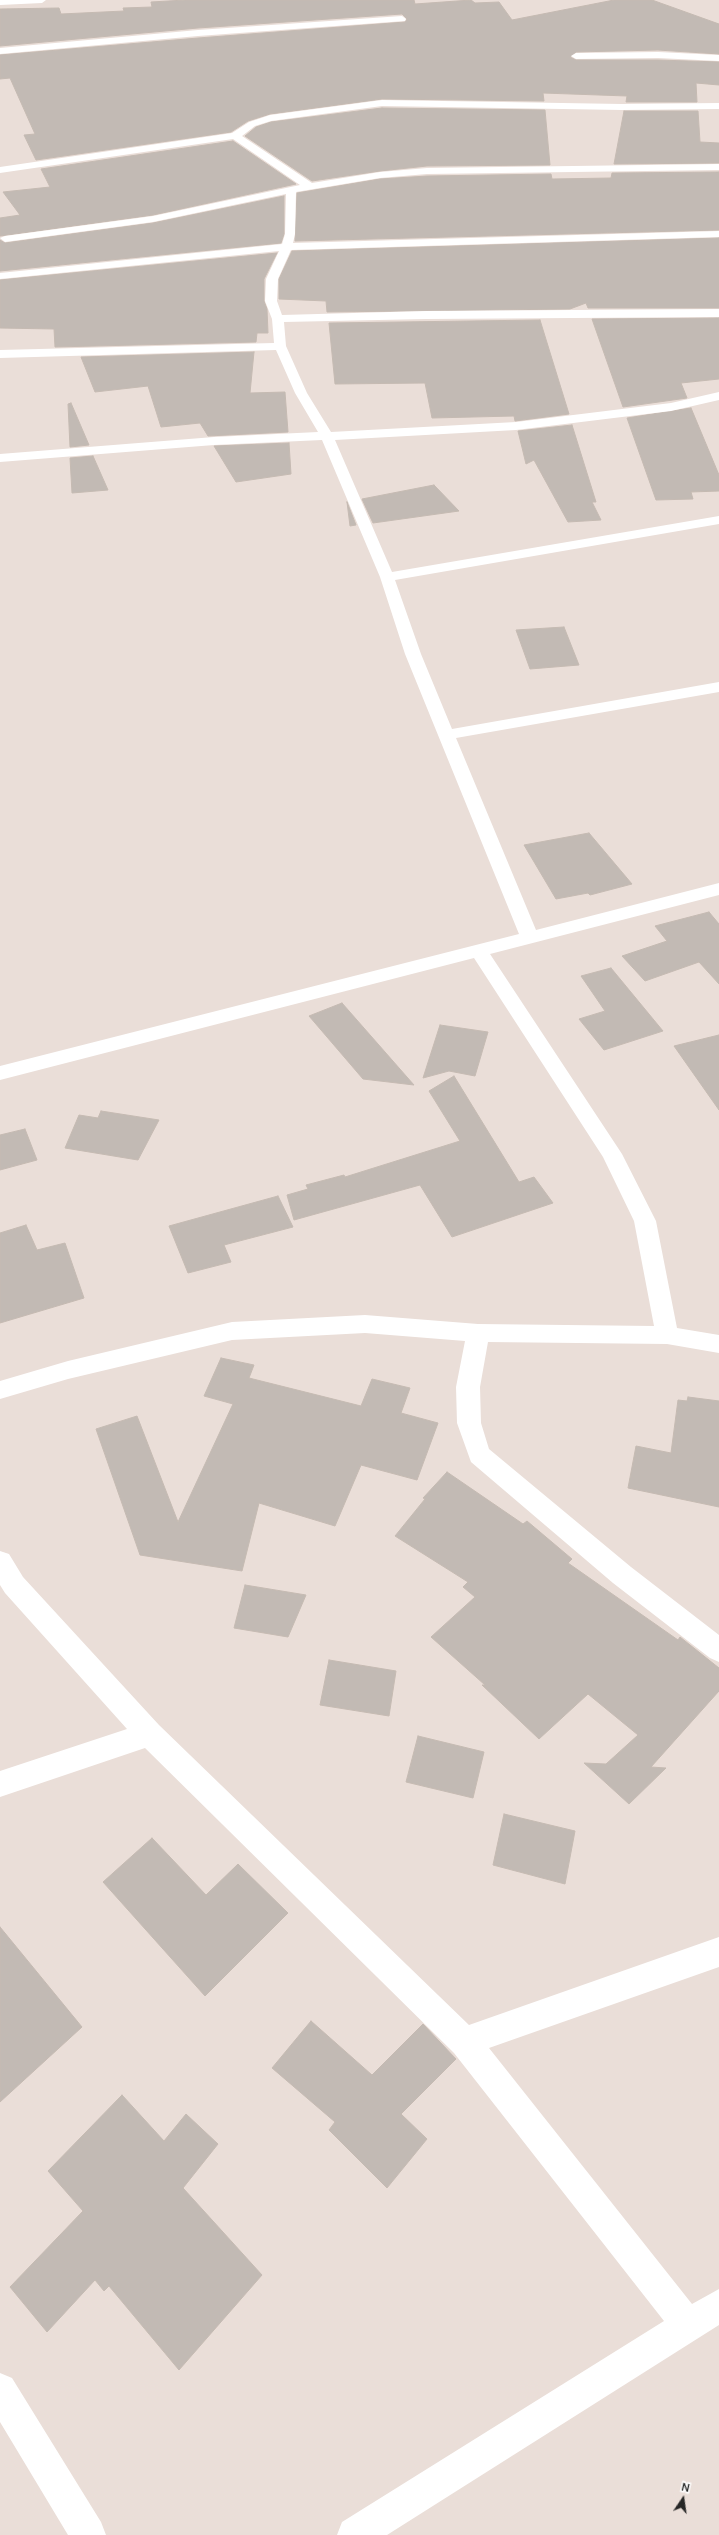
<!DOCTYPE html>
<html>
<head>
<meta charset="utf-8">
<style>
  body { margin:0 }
  #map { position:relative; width:719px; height:2535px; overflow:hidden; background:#eaded8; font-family:Manrope,sans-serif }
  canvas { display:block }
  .north { position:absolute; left:663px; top:2479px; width:40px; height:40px; -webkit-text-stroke:3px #fff; paint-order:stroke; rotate:13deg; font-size:11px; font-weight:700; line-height:16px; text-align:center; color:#272727 }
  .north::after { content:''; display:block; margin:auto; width:14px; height:18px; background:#272727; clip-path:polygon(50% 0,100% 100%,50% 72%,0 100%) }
</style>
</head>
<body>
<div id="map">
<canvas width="719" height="2535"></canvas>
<div class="north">N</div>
</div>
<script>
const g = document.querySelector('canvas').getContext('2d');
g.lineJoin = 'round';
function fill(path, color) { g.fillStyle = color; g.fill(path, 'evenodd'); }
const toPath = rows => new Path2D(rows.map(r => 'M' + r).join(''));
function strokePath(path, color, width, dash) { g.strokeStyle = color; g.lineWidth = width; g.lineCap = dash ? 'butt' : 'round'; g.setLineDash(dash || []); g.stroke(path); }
const building = toPath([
  [185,0,414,0,415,4,471,0,475,3,499,2,512,20,614,0,652,0,719,24,719,54,658,50,576,52,570,57,576,60,658,60,719,62,719,85,696,83,697,102,626,102,627,96,543,93,544,101,382,99,270,114,248,121,231,132,36,160,24,135,35,134,10,78,0,79,0,55,198,38,405,22,407,19,402,14,198,28,0,46,0,9,59,8,61,14,124,11,123,8,152,7,151,2,185,0],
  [382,108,545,110,550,165,427,166,380,171,312,181,245,136,256,127,271,122,382,108],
  [624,111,698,111,700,142,719,143,719,163,614,164,624,111],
  [233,141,296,184,153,215,0,236,0,218,20,215,3,192,50,187,41,169,233,141],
  [719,172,719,230,295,241,297,193,380,179,427,176,551,174,552,179,611,178,612,173,719,172],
  [284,196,284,234,281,243,0,271,0,240,5,243,153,223,284,196],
  [719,238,719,308,588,308,586,303,570,309,327,312,326,301,279,299,279,279,292,251,719,238],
  [277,253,264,279,264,301,267,309,268,333,257,333,256,342,55,347,54,329,0,328,0,280,277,253],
  [719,318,719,379,681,383,687,398,623,407,592,319,719,318],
  [540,320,569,414,515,421,514,416,432,418,425,383,335,384,329,323,540,320],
  [254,352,250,393,285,392,288,432,208,436,200,423,161,427,148,386,95,392,81,357,254,352],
  [71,403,89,445,70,447,68,404,71,403],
  [691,408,719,475,719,491,691,492,693,499,656,500,627,418,691,408],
  [572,425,596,502,592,502,601,520,568,522,534,460,526,464,518,431,572,425],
  [289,443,291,474,236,482,214,446,289,443],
  [93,456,108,490,72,493,70,458,93,456],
  [434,485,459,511,373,523,362,499,434,485],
  [347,502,356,525,350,526,347,502],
  [564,627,579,665,530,669,516,630,564,627],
  [589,833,632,884,590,895,588,893,556,899,524,845,589,833],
  [709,912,719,924,719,984,699,962,645,981,622,956,667,941,655,926,709,912],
  [611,968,663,1031,604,1050,579,1019,605,1011,581,976,611,968],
  [342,1003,414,1085,363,1079,309,1016,342,1003],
  [440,1025,488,1032,475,1076,449,1071,423,1078,440,1025],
  [719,1035,719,1110,674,1046,719,1035],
  [454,1076,519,1182,534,1177,553,1203,452,1237,420,1185,294,1220,287,1195,308,1189,306,1185,344,1175,345,1177,460,1141,429,1091,454,1076],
  [101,1111,159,1120,138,1160,65,1148,79,1115,98,1118,101,1111],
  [25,1129,37,1160,0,1170,0,1135,25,1129],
  [278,1196,293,1227,224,1245,231,1262,188,1273,169,1226,278,1196],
  [26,1225,37,1250,65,1243,84,1298,0,1323,0,1233,26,1225],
  [221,1358,254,1365,249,1378,361,1406,372,1379,410,1388,401,1413,438,1423,417,1480,361,1465,335,1526,259,1503,242,1571,140,1555,96,1429,137,1416,178,1522,233,1404,204,1396,221,1358],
  [688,1397,719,1401,719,1507,628,1488,636,1446,671,1453,678,1400,687,1401,688,1397],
  [447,1472,523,1524,527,1521,572,1559,568,1563,678,1640,680,1637,719,1668,719,1691,651,1767,666,1768,629,1804,584,1763,606,1764,638,1735,588,1694,539,1739,482,1685,485,1685,431,1637,475,1597,463,1587,468,1582,395,1536,425,1499,423,1498,447,1472],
  [245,1585,306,1595,288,1637,234,1628,245,1585],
  [329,1660,396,1671,389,1716,320,1705,329,1660],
  [418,1736,484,1752,473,1798,406,1782,418,1736],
  [504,1814,575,1831,565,1884,493,1865,504,1814],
  [152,1838,206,1895,238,1864,288,1913,205,1996,103,1882,152,1838],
  [0,1927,82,2027,0,2102,0,1927],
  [311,2021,372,2075,423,2024,456,2059,401,2114,427,2139,387,2188,329,2130,335,2122,272,2068,311,2021],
  [122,2095,164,2141,186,2114,218,2144,183,2188,262,2275,179,2370,109,2286,104,2291,95,2280,47,2332,10,2287,83,2211,48,2171,122,2095]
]);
const minor = toPath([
  [0,0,46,0,42,3,0,5,0,0],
  [402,16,406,19,405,21,198,36,0,54,0,48,198,30,402,16],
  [658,52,719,55,719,61,658,58,576,59,571,56,576,53,658,52],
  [382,100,622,104,719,103,719,109,622,110,382,106,271,121,255,126,242,136,312,183,380,172,427,168,719,164,719,170,427,174,380,178,296,192,295,234,293,243,719,231,719,237,291,250,278,279,277,301,282,315,426,311,719,309,719,317,426,319,284,322,286,346,307,393,331,432,516,422,671,403,719,392,719,400,671,411,516,430,335,440,392,572,719,516,719,524,395,580,421,654,452,729,719,682,719,692,456,738,536,930,719,883,719,895,490,954,622,1154,656,1221,677,1328,719,1335,719,1353,667,1344,488,1342,480,1387,481,1423,489,1449,631,1567,719,1635,719,1662,710,1658,613,1583,471,1462,457,1423,456,1387,465,1341,365,1333,232,1340,68,1379,0,1399,0,1381,68,1361,232,1322,365,1315,478,1324,654,1326,634,1221,603,1157,474,958,0,1080,0,1066,519,934,405,654,380,577,322,440,214,445,0,462,0,454,214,437,318,432,295,393,276,350,0,358,0,350,274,343,272,319,265,301,266,279,279,251,0,279,0,273,282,244,285,234,286,194,153,222,5,242,0,238,5,236,153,216,300,185,233,139,0,173,0,167,232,133,249,122,270,115,382,100],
  [0,1551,9,1554,23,1577,159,1725,469,2025,719,1937,719,1967,489,2048,692,2304,719,2289,719,2325,387,2535,337,2535,342,2522,664,2321,454,2053,145,1748,0,1797,0,1771,127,1729,5,1593,0,1585,0,1551],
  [0,2373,12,2378,101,2522,106,2535,68,2535,0,2422,0,2373]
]);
fill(building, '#c2bab4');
strokePath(building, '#c5bab2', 1);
fill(minor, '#fff');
</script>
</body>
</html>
